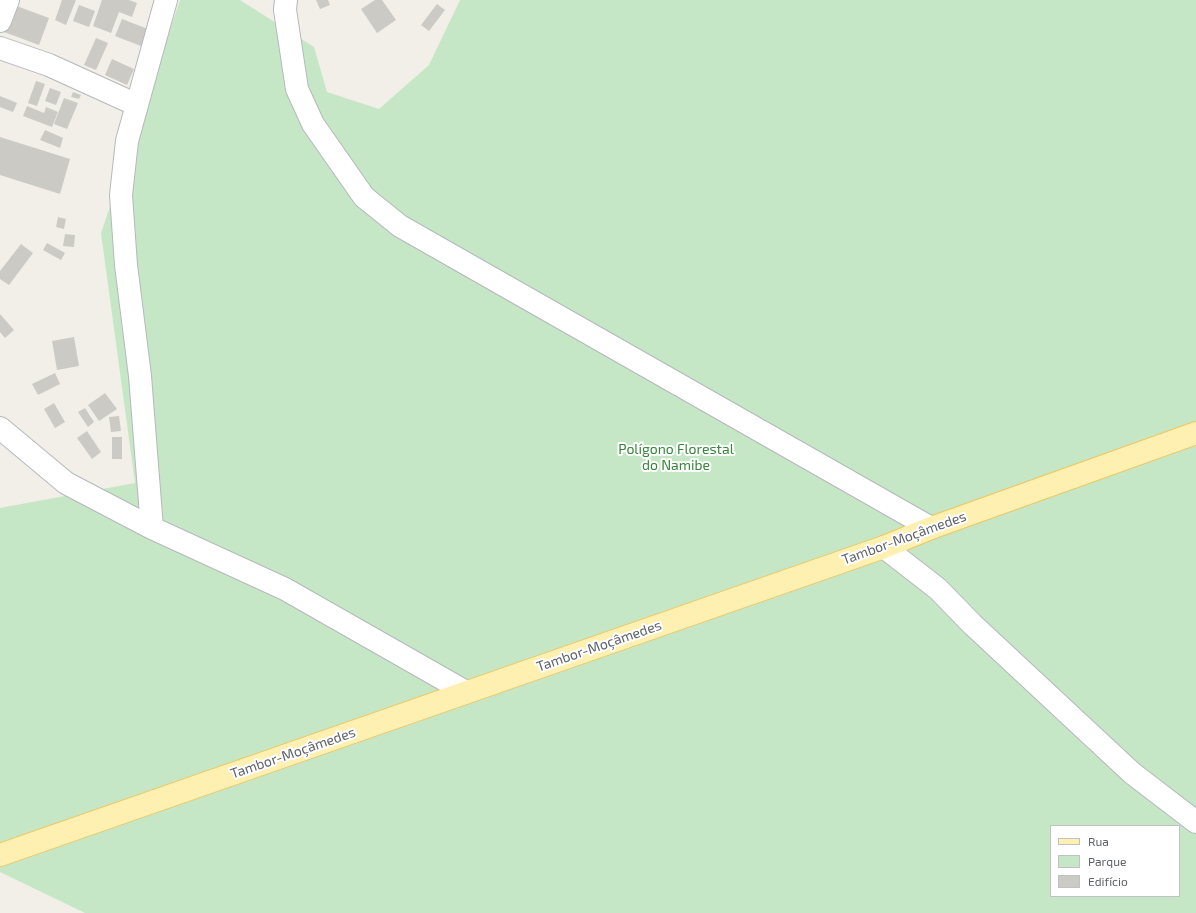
<!DOCTYPE html>
<html>
<head>
<meta charset="utf-8">
<style>
  body { margin:0 }
  #map { position:relative; width:1196px; height:913px; overflow:hidden; background:#f1efe8; font-family:"Exo 2",sans-serif }
  canvas { display:block }
  .legend { position:absolute; left:1050px; top:825px; width:130px; height:72px; box-sizing:border-box; background:#fff; border:1px solid #bfc1c3; margin:0; padding:5px 7px; list-style:none; font-size:12px; color:#5f6368 }
  .legend li { display:flex; align-items:center; gap:8px; height:20px }
  .legend b { width:20px; border:1px solid #bfc1c3 }
</style>
</head>
<body>
<div id="map">
<canvas width="1196" height="913"></canvas>
<ul class="legend">
<li><b style="height:5px;background:#fef0b0"></b>Rua</li>
<li><b style="height:11px;background:#c6e7c5"></b>Parque</li>
<li><b style="height:11px;background:#cccac5"></b>Edifício</li>
</ul>
</div>
<script>
const g = document.querySelector('canvas').getContext('2d');
g.lineJoin = 'round';
function fill(path, color) { g.fillStyle = color; g.fill(path, 'evenodd'); }
const toPath = rows => new Path2D(rows.map(r => 'M' + r).join(''));
function strokePath(path, color, width, dash) { g.strokeStyle = color; g.lineWidth = width; g.lineCap = dash ? 'butt' : 'round'; g.setLineDash(dash || []); g.stroke(path); }
function drawText(font, color, halo, rows, align = 'center') {
  g.font = font + ' "Exo 2",sans-serif'; g.lineWidth = 4; g.setLineDash([]); g.textBaseline = 'middle'; g.strokeStyle = halo; g.fillStyle = color; for (const [text, x, y, turn = 0] of rows) {
    g.save(); g.translate(x, y); g.rotate((+turn || 0) * Math.PI / 180); g.textAlign = isNaN(turn) ? turn : align; if (halo) g.strokeText(text, 0, 0); g.fillText(text, 0, 0); g.restore();
  }
}
const green = toPath([
  [180,0,240,0,314,47,327,92,379,109,429,65,460,0,1196,0,1196,913,85,913,0,872,0,508,135,483,101,233],
  [1051,826,1179,826,1179,896,1051,896]
]);
const building = toPath([
  [62,0,76,0,66,25,55,20],
  [102,0,129,0,137,3,132,17,119,12,111,33,93,26],
  [316,0,328,0,330,5,320,9],
  [375,0,382,0,396,20,377,33,361,9],
  [437,4,445,10,429,31,421,25],
  [14,5,49,18,39,45,4,32],
  [79,5,95,11,89,27,73,21],
  [122,19,153,31,146,48,115,36],
  [96,38,108,43,96,70,84,65],
  [112,59,134,69,127,85,105,75],
  [36,81,45,84,37,106,28,103],
  [50,88,61,92,56,105,45,101],
  [73,92,81,95,79,99,71,97],
  [0,96,17,103,13,112,0,107],
  [64,98,78,103,67,129,54,124],
  [27,106,44,113,46,107,58,112,52,127,23,116],
  [45,130,63,138,60,148,40,140],
  [0,137,70,159,60,194,0,175],
  [58,217,66,219,64,229,56,227],
  [65,234,75,235,74,247,63,246],
  [47,243,65,253,61,260,43,250],
  [21,244,33,253,9,285,0,279,0,271],
  [0,314,14,330,5,338,0,332],
  [74,337,79,366,57,370,52,341],
  [55,373,60,384,38,395,32,384],
  [105,393,117,409,99,421,88,405],
  [54,403,65,422,55,428,44,409],
  [85,408,94,422,88,427,78,412],
  [119,416,121,431,111,432,109,417],
  [87,431,101,452,92,459,77,438],
  [112,437,122,437,122,459,112,459]
]);
const minor = toPath([
  [286,0,285,10,297,89,313,124,364,197,400,226,931,528],
  [0,21,8,0],
  [0,48,49,65,137,105],
  [0,428,66,483,152,528,285,589,466,692],
  [152,528,140,376,126,265,121,195,127,141,166,0],
  [884,547,938,589,972,624,1132,773,1196,822]
]);
const primary = toPath([
  [0,855,884,547,931,528,1196,433]
]);
const parkNames = [
  ["Polígono Florestal",676,449],
  ["do Namibe",676,465]
];
const streetNames = [
  ["Tambor-Moçâmedes",904,538,-20],
  ["Tambor-Moçâmedes",599,646,-19],
  ["Tambor-Moçâmedes",293,753,-19]
];
fill(green, '#c6e7c5');
fill(building, '#cccac5');
strokePath(minor, '#b5b8bc', 24);
strokePath(primary, '#efc562', 24);
strokePath(minor, '#fff', 22);
strokePath(primary, '#fef0b0', 22);
drawText('14px', '#37863a', '#fff', parkNames);
drawText('14px', '#5f6368', '#fff', streetNames);
</script>
</body>
</html>
